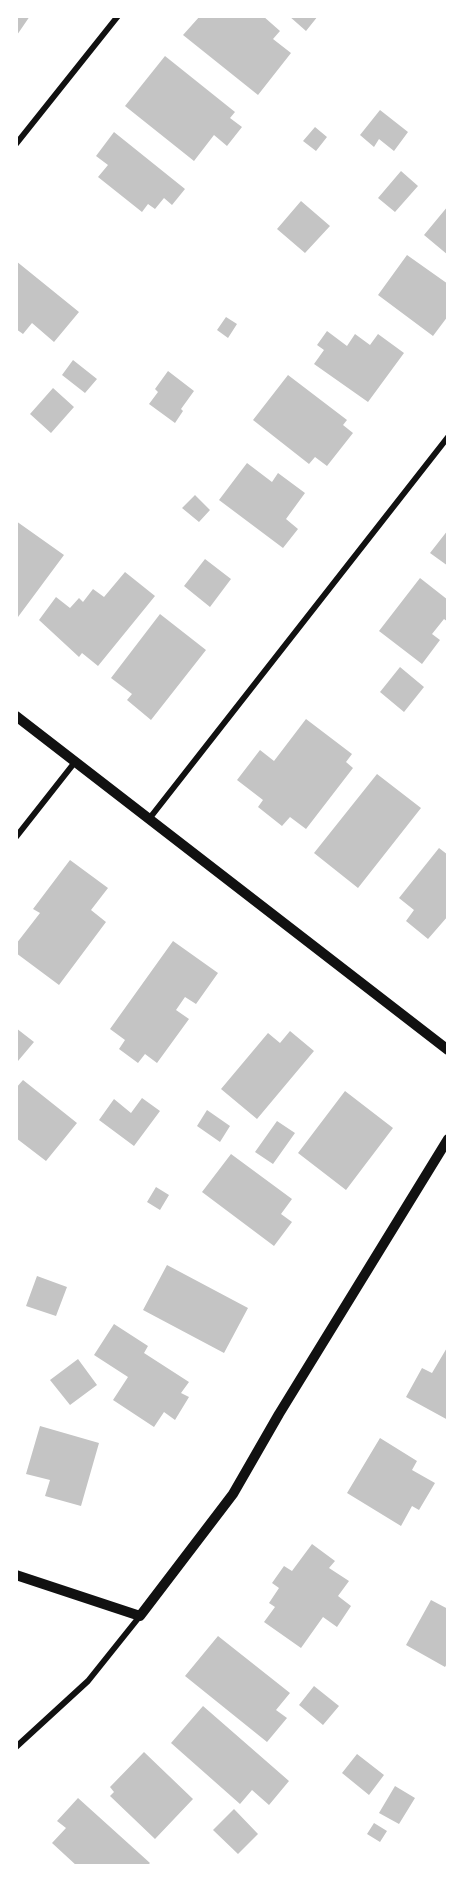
<!DOCTYPE html>
<html>
<head>
<meta charset="utf-8">
<style>
  body { margin:0 }
  #map { position:relative; width:464px; height:1882px; overflow:hidden; background:#fff; font-family:"Source Sans 3",sans-serif }
  canvas { display:block }
  .frame { position:absolute; inset:0; border:18px solid #fff; pointer-events:none }
</style>
</head>
<body>
<div id="map">
<canvas width="464" height="1882"></canvas>
<div class="frame"></div>
</div>
<script>
const g = document.querySelector('canvas').getContext('2d');
g.lineJoin = 'round';
function fill(path, color) { g.fillStyle = color; g.fill(path, 'evenodd'); }
const toPath = rows => new Path2D(rows.map(r => 'M' + r).join(''));
function strokePath(path, color, width, dash) { g.strokeStyle = color; g.lineWidth = width; g.lineCap = dash ? 'butt' : 'round'; g.setLineDash(dash || []); g.stroke(path); }
const building = toPath([
  [16,16,30,16,17,35,16,35],
  [200,16,263,16,280,31,273,39,291,53,258,95,183,35],
  [289,16,318,16,306,31],
  [165,56,235,112,230,118,242,127,227,146,214,135,194,161,125,106],
  [380,110,408,132,394,151,379,139,374,147,360,135],
  [315,127,327,137,316,151,303,141],
  [114,132,185,189,172,205,164,198,155,209,148,204,142,212,98,177,108,165,96,156],
  [401,171,418,186,395,212,378,198],
  [301,201,330,226,305,253,277,229],
  [448,206,448,255,424,235],
  [407,255,448,284,448,316,433,336,378,295],
  [16,261,79,312,54,342,32,323,23,334,16,329],
  [226,317,237,324,228,338,217,330],
  [327,331,347,346,355,334,370,345,378,334,404,353,368,402,314,364,324,350,317,345],
  [73,360,97,379,85,393,62,375],
  [168,371,194,391,181,409,183,411,175,423,149,404,158,392,155,389],
  [288,375,347,420,343,425,353,433,327,466,315,457,309,464,253,420],
  [53,388,74,407,51,433,30,414],
  [247,463,272,482,278,473,305,493,286,519,298,529,283,548,219,500],
  [195,495,210,510,199,522,182,508],
  [16,521,64,555,18,617,16,616],
  [448,530,448,566,430,553],
  [205,559,231,579,210,607,184,586],
  [125,572,155,596,98,666,82,653,79,657,39,620,56,597,70,608,79,598,83,602,93,589,104,597],
  [420,578,448,600,448,622,444,619,432,634,440,640,422,664,379,631],
  [160,614,206,650,151,720,127,700,132,694,111,678],
  [400,667,424,687,404,712,380,692],
  [306,719,352,754,346,762,353,768,306,829,290,817,282,826,258,807,263,800,237,780,260,750,274,761],
  [377,774,421,808,358,888,314,853],
  [439,848,448,855,448,916,428,939,406,921,414,910,399,898],
  [70,860,108,888,91,910,106,922,59,985,16,953,16,944,40,913,33,909],
  [173,941,218,973,196,1004,185,997,176,1010,189,1019,157,1063,145,1054,138,1063,119,1049,125,1040,110,1029],
  [16,1028,34,1042,18,1061,16,1060],
  [290,1031,314,1051,257,1119,221,1089,268,1033,280,1043],
  [23,1080,77,1123,46,1161,16,1138,16,1088],
  [345,1091,393,1128,346,1190,298,1153],
  [142,1098,160,1111,134,1146,99,1120,114,1099,131,1113],
  [207,1110,230,1126,220,1142,197,1126],
  [277,1121,295,1133,273,1164,255,1152],
  [231,1154,292,1199,281,1214,292,1222,274,1246,202,1192],
  [156,1187,169,1195,160,1210,147,1202],
  [167,1265,248,1308,224,1353,143,1310],
  [37,1276,67,1287,56,1316,26,1306],
  [114,1324,148,1346,144,1353,189,1382,181,1393,189,1397,175,1420,164,1412,154,1427,113,1400,128,1377,94,1355],
  [448,1346,448,1420,406,1397,422,1368,432,1373],
  [78,1359,97,1385,70,1405,50,1380],
  [40,1426,99,1443,81,1506,45,1496,50,1480,26,1474],
  [380,1438,417,1461,412,1470,435,1483,419,1510,412,1506,401,1526,347,1493],
  [312,1544,335,1561,329,1568,349,1581,338,1596,351,1606,337,1627,323,1617,301,1648,264,1622,275,1607,269,1603,279,1588,272,1583,284,1566,292,1571],
  [431,1600,448,1609,448,1662,445,1667,406,1645],
  [218,1636,290,1693,276,1710,287,1718,267,1742,185,1676],
  [314,1686,339,1706,323,1725,299,1705],
  [203,1706,289,1781,269,1805,252,1790,240,1804,171,1743],
  [144,1752,193,1799,155,1839,110,1796,114,1792,110,1787],
  [357,1754,384,1775,369,1795,342,1773],
  [395,1786,415,1798,399,1824,379,1813],
  [78,1798,150,1863,147,1866,77,1866,52,1843,66,1828,57,1821],
  [234,1809,258,1834,238,1854,213,1830],
  [374,1823,387,1831,380,1842,367,1834]
]);
const minor = toPath([
  [16,144,118,16],
  [149,819,448,437],
  [16,837,75,762],
  [16,1747,88,1681,140,1616]
]);
const tertiary = toPath([
  [16,716,448,1050],
  [16,1575,140,1616,233,1494,279,1414,448,1139]
]);
fill(building, '#c4c4c4');
strokePath(minor, '#111', 6);
strokePath(tertiary, '#111', 10);
</script>
</body>
</html>
